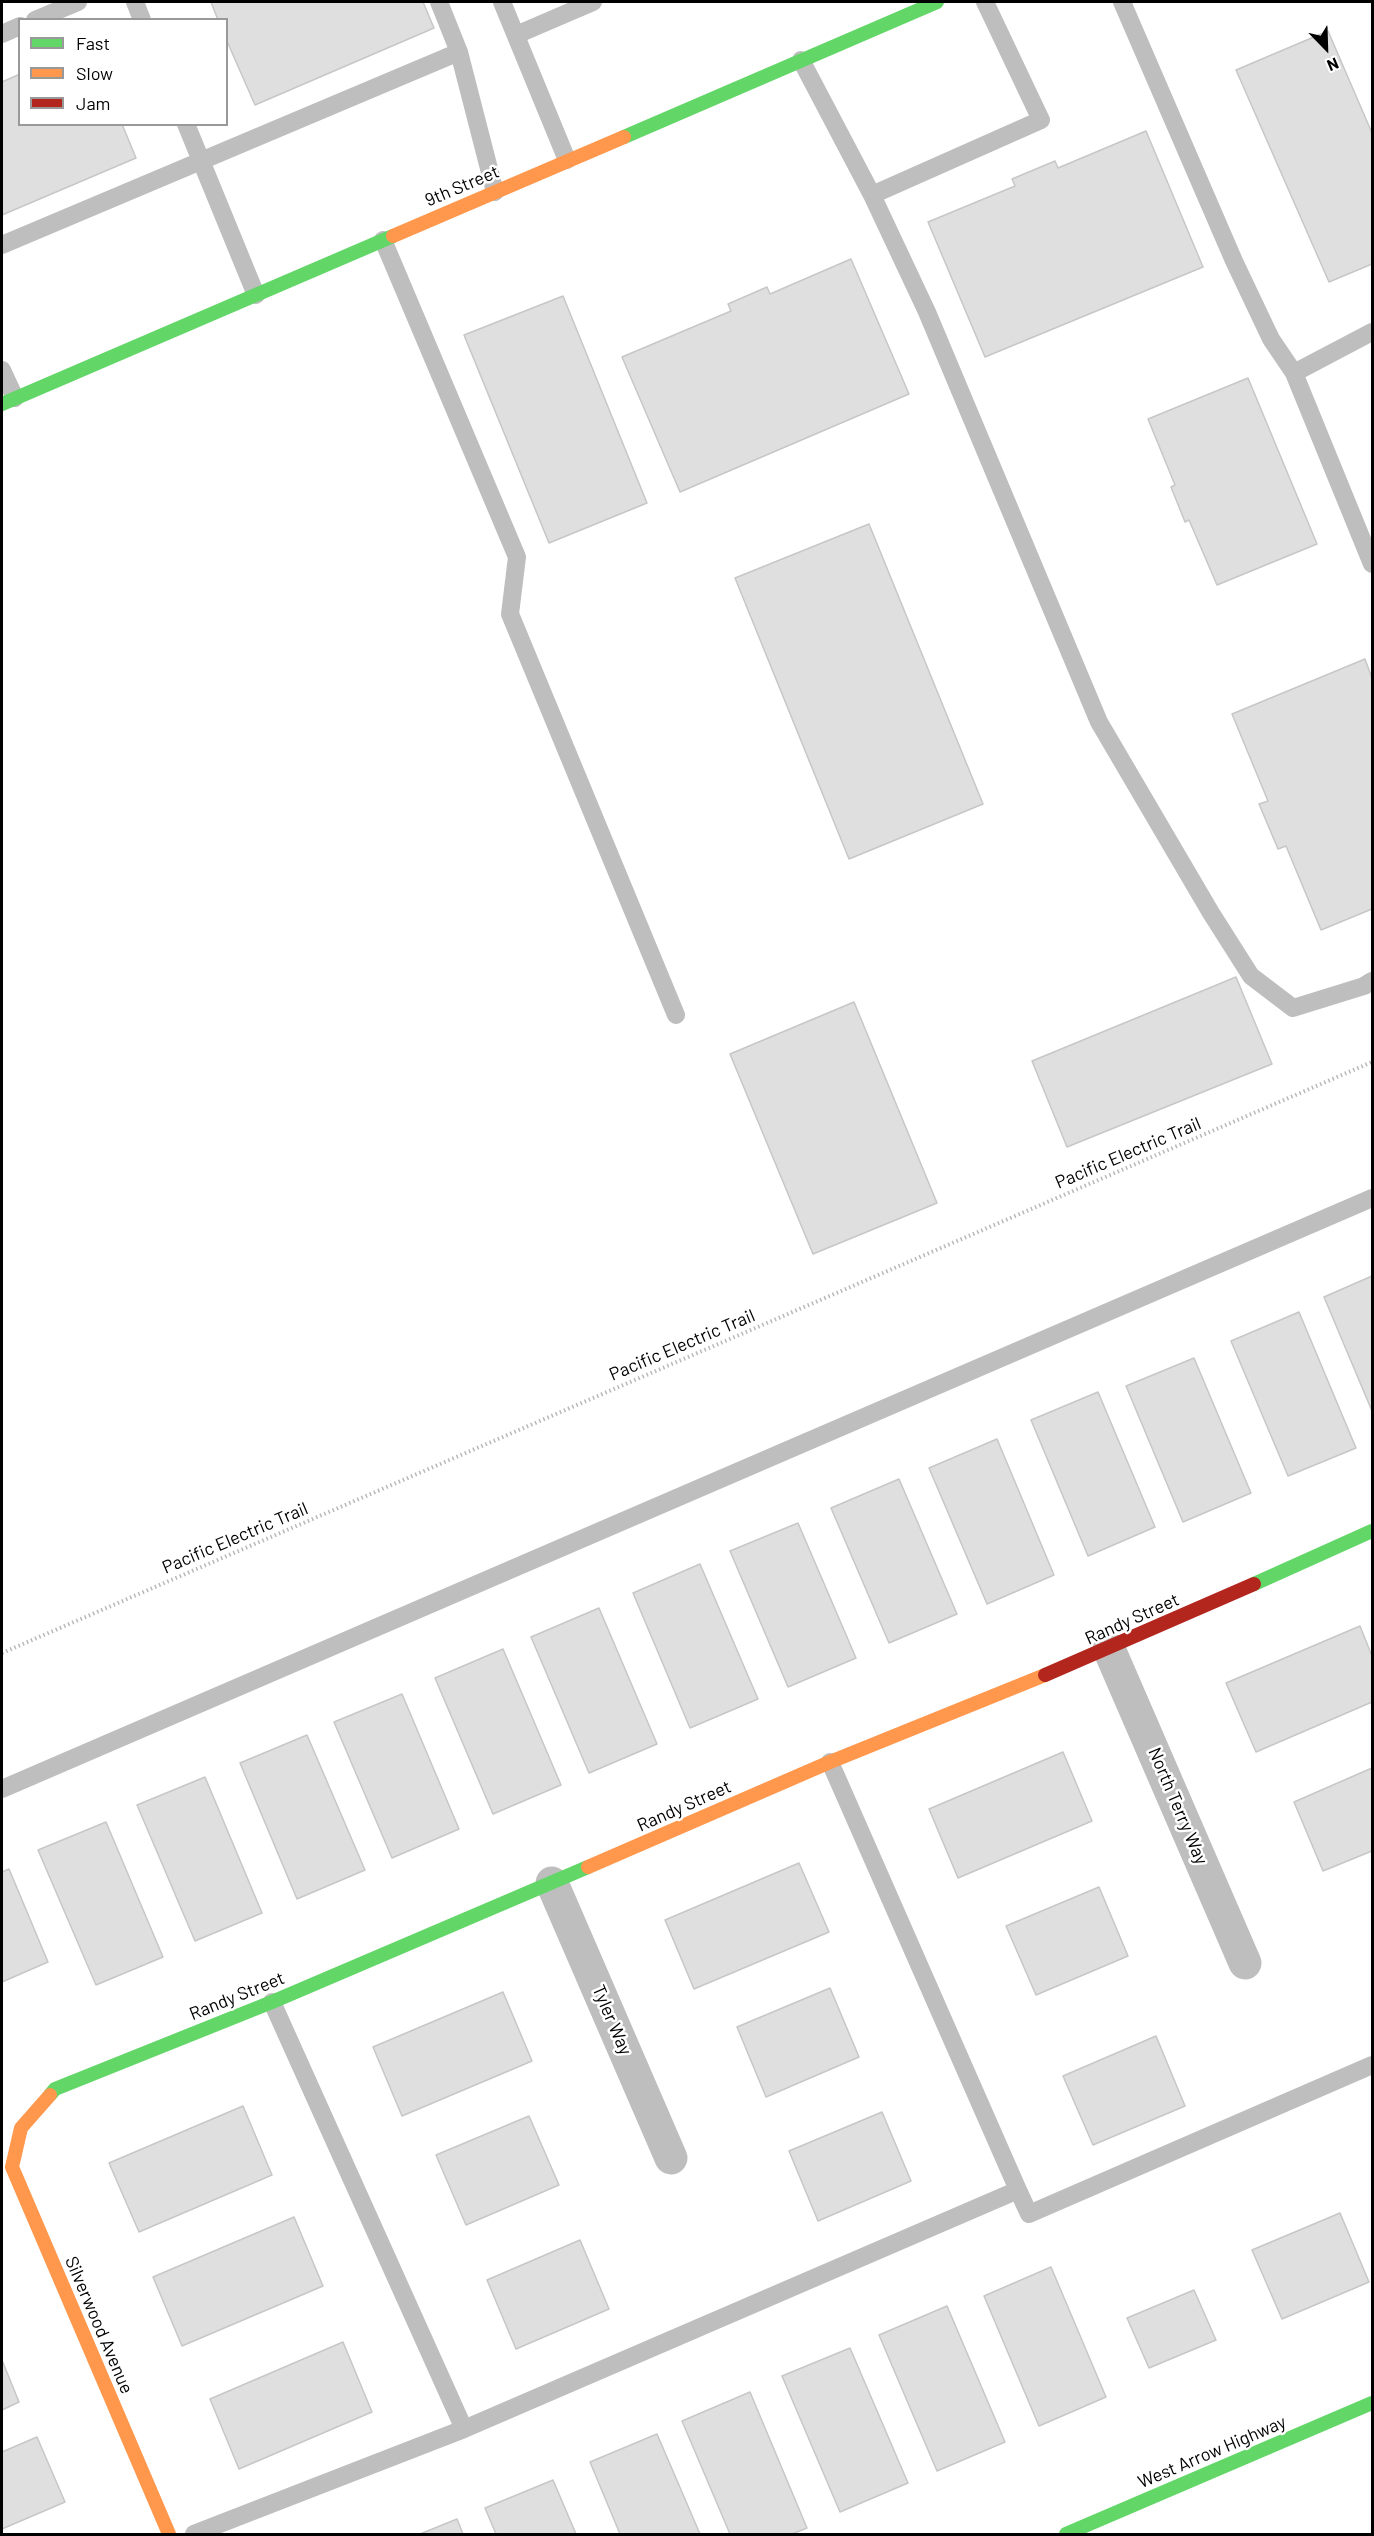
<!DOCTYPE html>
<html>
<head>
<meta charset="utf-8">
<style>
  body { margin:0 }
  #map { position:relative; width:1374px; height:2536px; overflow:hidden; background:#fff; font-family:Barlow,sans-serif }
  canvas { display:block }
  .frame { position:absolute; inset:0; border:3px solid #000; pointer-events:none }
  .legend { position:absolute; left:18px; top:18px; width:210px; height:108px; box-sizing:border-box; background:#fff; border:2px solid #999; margin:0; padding:8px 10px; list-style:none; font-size:18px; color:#000 }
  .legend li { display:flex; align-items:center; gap:12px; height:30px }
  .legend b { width:30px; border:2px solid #999 }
  .north { position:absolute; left:1296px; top:18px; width:60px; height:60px; -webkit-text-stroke:4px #fff; paint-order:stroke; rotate:157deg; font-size:16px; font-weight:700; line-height:24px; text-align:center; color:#000 }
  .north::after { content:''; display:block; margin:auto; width:21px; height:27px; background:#000; clip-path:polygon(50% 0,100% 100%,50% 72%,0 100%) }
</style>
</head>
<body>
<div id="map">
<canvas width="1374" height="2536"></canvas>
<div class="frame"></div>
<ul class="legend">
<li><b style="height:8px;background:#63d668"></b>Fast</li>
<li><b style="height:8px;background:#ff974d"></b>Slow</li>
<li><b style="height:8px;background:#b3261e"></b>Jam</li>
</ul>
<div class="north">N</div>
</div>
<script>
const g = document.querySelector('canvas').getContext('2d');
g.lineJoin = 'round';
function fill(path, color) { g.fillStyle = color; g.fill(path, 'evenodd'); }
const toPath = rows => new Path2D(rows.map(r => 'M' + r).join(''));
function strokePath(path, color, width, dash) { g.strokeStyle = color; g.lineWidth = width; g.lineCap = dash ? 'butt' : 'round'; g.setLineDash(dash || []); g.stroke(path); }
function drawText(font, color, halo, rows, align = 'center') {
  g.font = font + ' Barlow,sans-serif'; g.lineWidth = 5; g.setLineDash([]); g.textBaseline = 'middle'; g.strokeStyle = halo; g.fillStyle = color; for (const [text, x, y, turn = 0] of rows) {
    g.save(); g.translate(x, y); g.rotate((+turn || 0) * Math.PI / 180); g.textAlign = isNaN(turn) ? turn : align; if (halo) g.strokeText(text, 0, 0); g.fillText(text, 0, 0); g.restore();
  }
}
const building = toPath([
  [211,2,423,2,434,28,255,105,226,39,226,20,218,20,211,2],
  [1328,31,1372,133,1372,264,1329,282,1236,70,1328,31],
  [20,74,20,124,122,124,136,158,2,215,2,82,20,74],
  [1146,131,1203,267,985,357,928,222,1015,186,1012,179,1055,161,1058,168,1146,131],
  [851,259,909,394,680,492,622,357,731,311,728,304,767,287,770,294,851,259],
  [563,296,647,503,549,543,464,335,563,296],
  [1248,378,1317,544,1217,585,1189,520,1185,522,1171,487,1175,485,1148,419,1248,378],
  [869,524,983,804,849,859,735,578,869,524],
  [1365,659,1372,678,1372,909,1321,930,1286,846,1278,849,1259,804,1268,801,1232,714,1365,659],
  [1236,977,1272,1064,1067,1147,1032,1061,1236,977],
  [854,1002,937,1203,813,1254,730,1054,854,1002],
  [1372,1276,1372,1411,1324,1297,1372,1276],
  [1299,1312,1356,1448,1288,1476,1231,1341,1299,1312],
  [1194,1358,1251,1493,1183,1522,1126,1386,1194,1358],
  [1098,1392,1155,1527,1088,1556,1031,1420,1098,1392],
  [997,1439,1054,1575,987,1604,929,1468,997,1439],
  [899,1479,957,1614,889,1643,831,1508,899,1479],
  [798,1523,856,1658,788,1687,730,1551,798,1523],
  [700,1564,758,1699,690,1728,633,1593,700,1564],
  [599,1608,657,1744,589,1773,531,1637,599,1608],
  [1360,1626,1372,1656,1372,1702,1256,1752,1226,1683,1360,1626],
  [503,1649,561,1785,493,1814,435,1678,503,1649],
  [402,1694,459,1829,392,1858,334,1722,402,1694],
  [307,1735,365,1870,297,1899,240,1763,307,1735],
  [1063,1752,1092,1821,958,1878,929,1809,1063,1752],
  [1372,1768,1372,1851,1323,1871,1294,1802,1372,1768],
  [205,1777,262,1913,195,1941,137,1805,205,1777],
  [106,1822,163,1957,96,1985,38,1850,106,1822],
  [799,1863,829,1932,694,1989,665,1920,799,1863],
  [9,1869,48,1962,2,1982,2,1872,9,1869],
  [1099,1887,1128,1956,1036,1995,1006,1926,1099,1887],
  [830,1988,859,2057,766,2097,737,2027,830,1988],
  [503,1992,532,2061,402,2116,373,2047,503,1992],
  [1156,2036,1185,2106,1093,2145,1063,2076,1156,2036],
  [243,2106,272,2175,139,2232,109,2163,243,2106],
  [882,2112,911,2181,818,2221,789,2151,882,2112],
  [529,2116,559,2185,466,2225,436,2155,529,2116],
  [1340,2213,1369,2282,1282,2319,1252,2250,1340,2213],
  [294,2217,323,2286,182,2346,153,2277,294,2217],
  [580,2240,609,2309,516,2349,487,2280,580,2240],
  [1051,2267,1106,2397,1039,2426,984,2296,1051,2267],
  [1194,2290,1216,2340,1149,2368,1127,2318,1194,2290],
  [947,2306,1005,2442,937,2471,879,2335,947,2306],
  [343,2342,372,2412,239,2469,210,2399,343,2342],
  [850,2348,908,2483,840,2512,782,2376,850,2348],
  [2,2360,19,2402,2,2410,2,2360],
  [750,2392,807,2528,792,2534,730,2534,682,2421,750,2392],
  [657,2434,700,2534,620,2534,590,2462,657,2434],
  [37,2437,65,2502,2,2529,2,2452,37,2437],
  [553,2480,576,2534,496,2534,485,2508,553,2480],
  [457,2519,463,2534,420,2534,457,2519]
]);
const path = toPath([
  [2,1653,1372,1062]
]);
const lane = toPath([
  [135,2,142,20],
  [439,2,459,52,495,192],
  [502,2,567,160],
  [1122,2,1234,261,1271,339,1294,373,1372,564],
  [35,20,78,2],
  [2,34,20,26],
  [516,35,593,2],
  [801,60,872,195,927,312,1099,722,1211,913,1251,976,1293,1008,1364,986,1372,981],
  [186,124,256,295],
  [872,195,1041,120,985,2],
  [383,240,517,557,510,614,676,1015],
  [2,245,459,52],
  [2,370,15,398],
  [1294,373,1372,332],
  [2,1789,1372,1198],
  [272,2002,464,2429],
  [1018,2190,1029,2214,1372,2065],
  [194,2534,464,2429,1018,2190,830,1762]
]);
const street = toPath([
  [1109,1649,1245,1963],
  [552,1883,671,2158]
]);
const fast = toPath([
  [624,137,937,2],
  [2,404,393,236],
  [1254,1584,1372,1531],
  [50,2095,55,2089,272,2002,588,1867],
  [1066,2534,1372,2403]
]);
const slow = toPath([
  [393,236,624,137],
  [588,1867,830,1762,1045,1675],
  [50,2095,21,2128,12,2167,169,2534]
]);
const jam = toPath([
  [1045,1675,1254,1584]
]);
const streetNames = [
  ["9th Street",462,186,-23],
  ["Pacific Electric Trail",1128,1153,-23],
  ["Pacific Electric Trail",682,1345,-23],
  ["Pacific Electric Trail",235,1538,-23],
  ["Randy Street",1132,1619,-24],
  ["Randy Street",684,1806,-24],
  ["North Terry Way",1178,1806,67],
  ["Randy Street",237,1996,-22],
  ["Tyler Way",612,2020,67],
  ["Silverwood Avenue",99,2325,67],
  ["West Arrow Highway",1212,2452,-23]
];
fill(building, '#dfdfdf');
strokePath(building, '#c7c7c7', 1.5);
strokePath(path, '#b9b9b9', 4, [1.5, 3]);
strokePath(lane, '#bebebe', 18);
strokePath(street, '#bebebe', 33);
strokePath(fast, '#63d668', 14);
strokePath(slow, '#ff974d', 14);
strokePath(jam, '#b3261e', 14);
drawText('18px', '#000', '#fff', streetNames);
</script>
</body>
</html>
